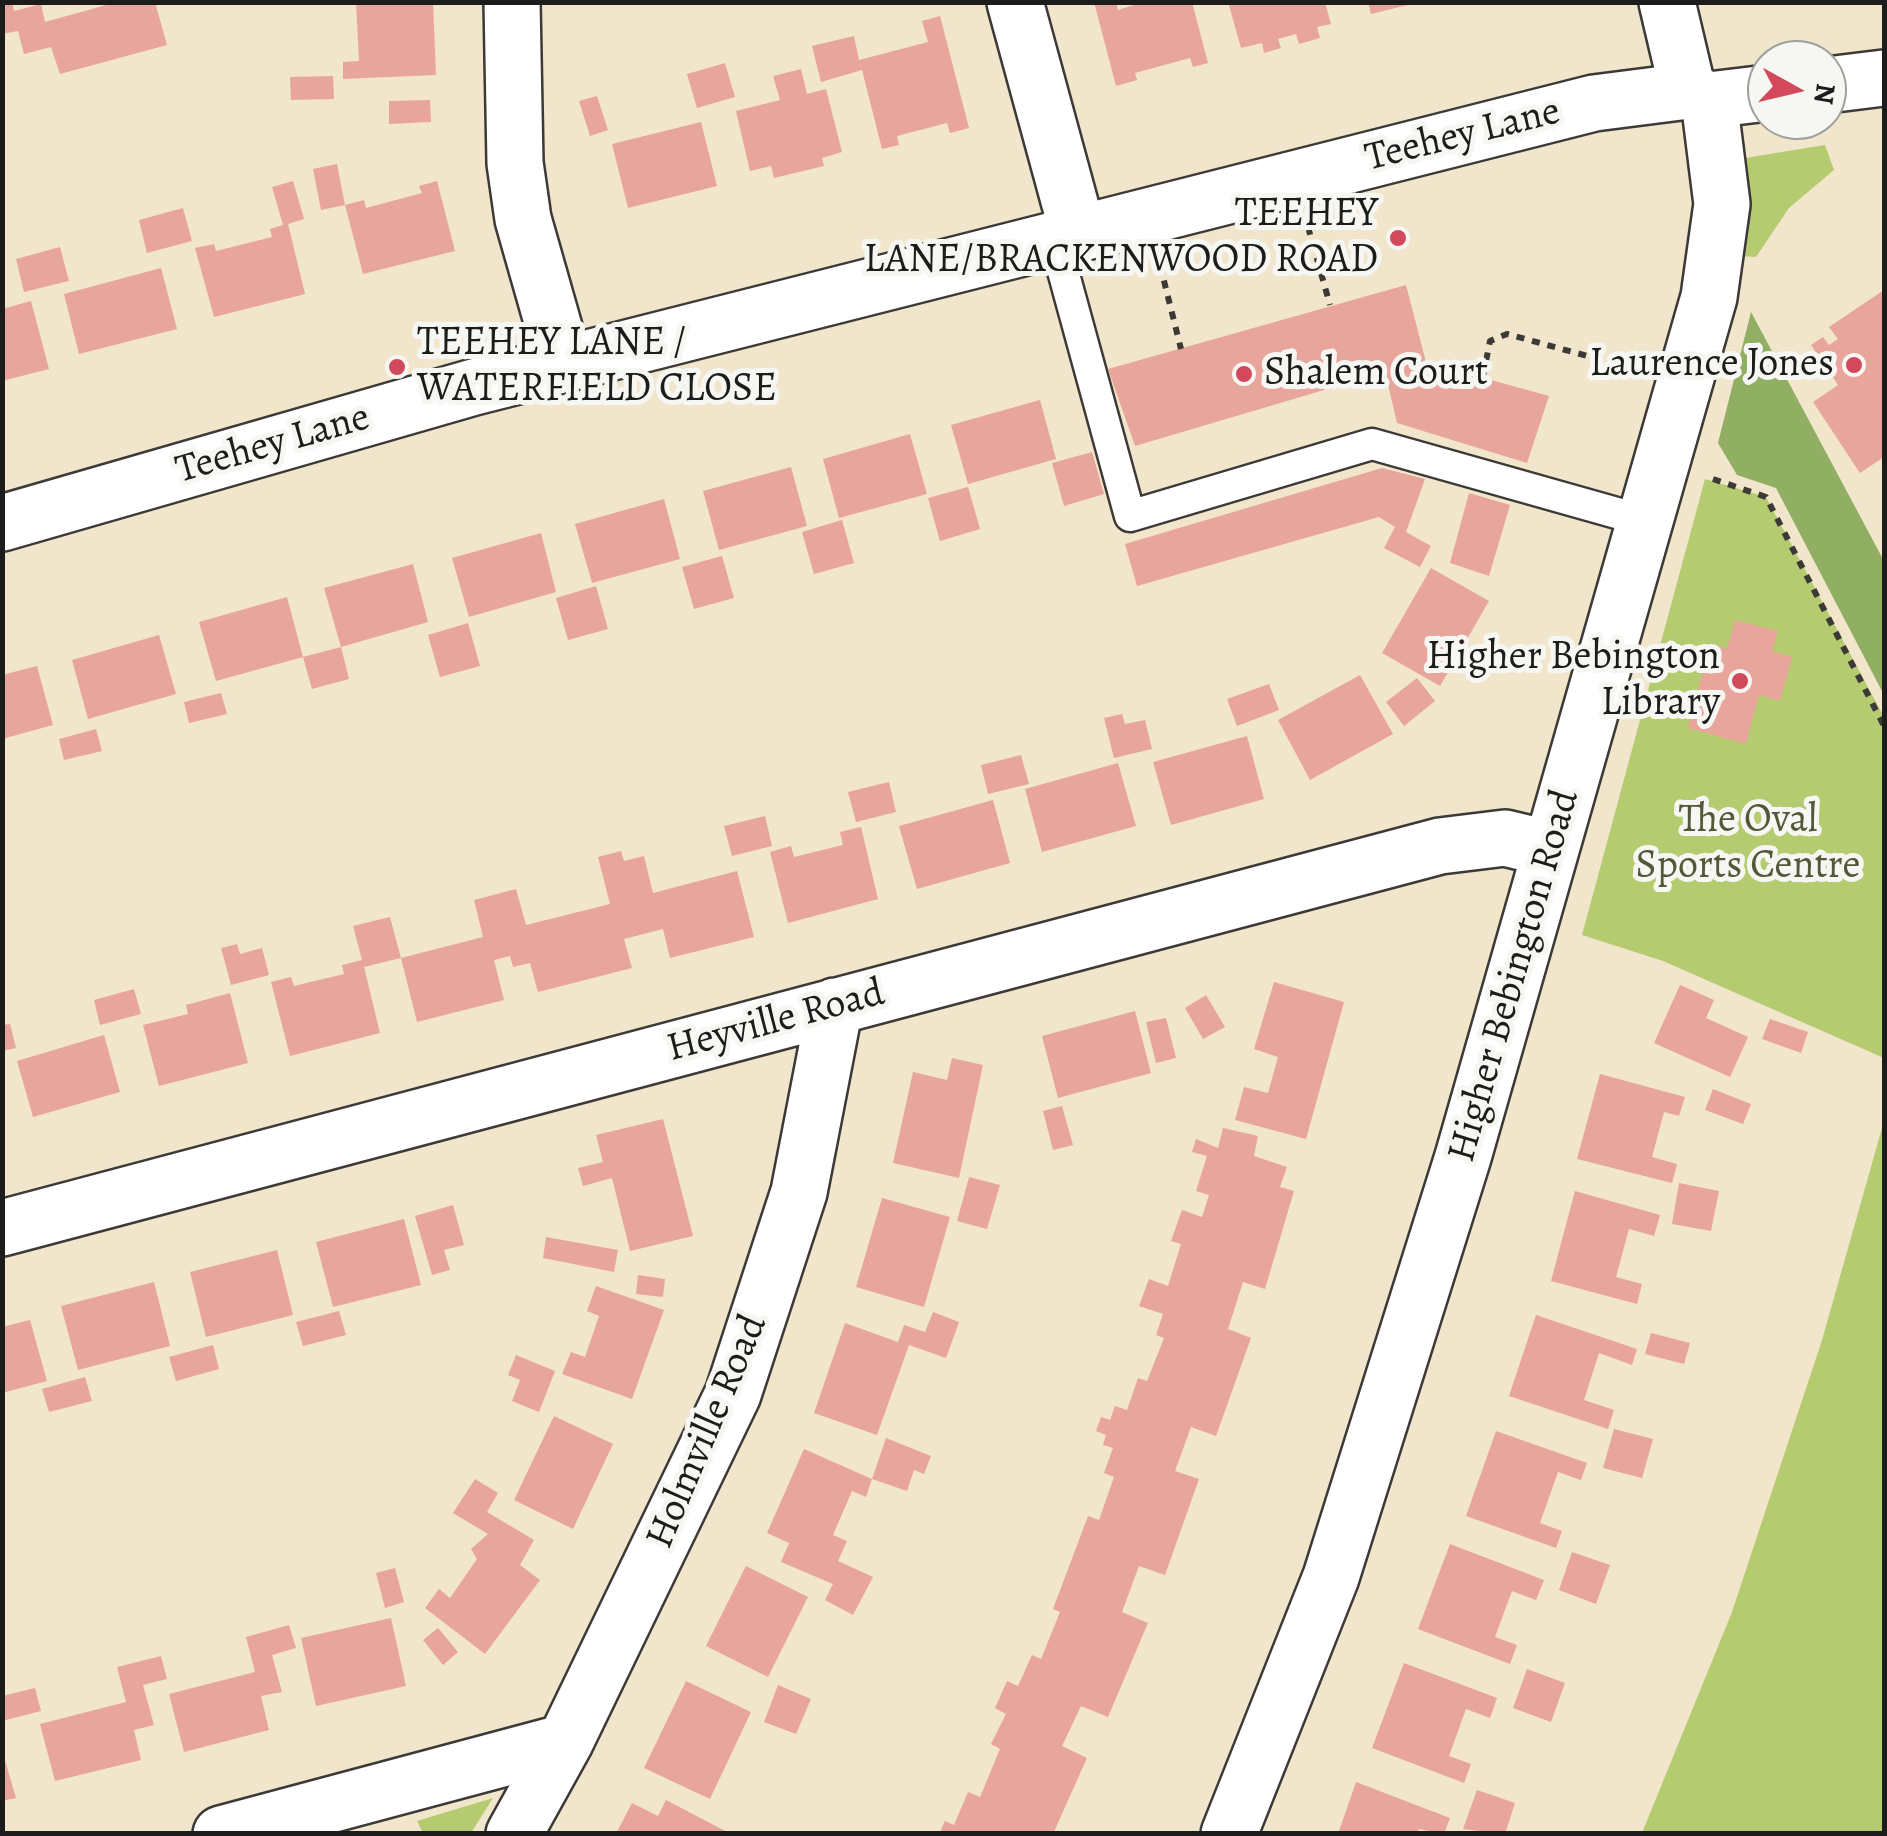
<!DOCTYPE html>
<html>
<head>
<meta charset="utf-8">
<style>
  body { margin:0 }
  #map { position:relative; width:1887px; height:1836px; overflow:hidden; background:#f1e5cc; font-family:Alegreya,serif }
  canvas { display:block }
  .frame { position:absolute; inset:0; border:5px solid #1c1c1c; pointer-events:none }
  .north { position:absolute; left:1747px; top:40px; width:100px; height:100px; box-sizing:border-box; background:#f6f6f2; border:2px solid #9f9f9c; border-radius:50%; rotate:98deg; font-size:28px; font-weight:700; line-height:40px; text-align:center; color:#1c1c1c }
  .north::after { content:''; display:block; margin:auto; width:35px; height:45px; background:#d1495b; clip-path:polygon(50% 0,100% 100%,50% 72%,0 100%) }
</style>
</head>
<body>
<div id="map">
<canvas width="1887" height="1836"></canvas>
<div class="frame"></div>
<div class="north">N</div>
</div>
<script>
const g = document.querySelector('canvas').getContext('2d');
g.lineJoin = 'round';
function fill(path, color) { g.fillStyle = color; g.fill(path, 'evenodd'); }
const toPath = rows => new Path2D(rows.map(r => 'M' + r).join(''));
function strokePath(path, color, width, dash) { g.strokeStyle = color; g.lineWidth = width; g.lineCap = dash ? 'butt' : 'round'; g.setLineDash(dash || []); g.stroke(path); }
function drawText(font, color, halo, rows, align = 'center') {
  g.font = font + ' Alegreya,serif'; g.lineWidth = 10; g.setLineDash([]); g.textBaseline = 'middle'; g.strokeStyle = halo; g.fillStyle = color; for (const [text, x, y, turn = 0] of rows) {
    g.save(); g.translate(x, y); g.rotate((+turn || 0) * Math.PI / 180); g.textAlign = isNaN(turn) ? turn : align; if (halo) g.strokeText(text, 0, 0); g.fillText(text, 0, 0); g.restore();
  }
}
const green = toPath([
  [1825,145,1834,170,1789,208,1756,257,1739,256,1745,158],
  [1705,479,1766,497,1884,717,1884,1058,1663,961,1582,935],
  [1884,1121,1884,1833,1642,1833,1732,1612,1822,1340],
  [493,1798,471,1833,423,1833,417,1821]
]);
const forest = toPath([
  [1751,312,1884,561,1884,695,1776,488,1737,475,1718,443]
]);
const building = toPath([
  [2,2,12,2,14,11,41,4,45,22,117,2,155,2,167,45,60,74,51,47,24,54,18,31,2,34],
  [356,2,433,2,436,75,343,79,343,62,359,61],
  [1094,2,1116,2,1118,10,1144,2,1192,2,1208,63,1193,67,1190,58,1135,73,1137,80,1116,86],
  [1228,2,1325,2,1331,24,1317,27,1320,38,1299,44,1296,34,1278,39,1281,48,1264,53,1262,43,1241,48],
  [1368,2,1412,2,1412,4,1371,14],
  [940,16,969,128,950,133,947,123,897,136,899,145,882,149,862,70,821,82,812,46,854,36,859,60,928,42,922,21],
  [725,63,735,97,697,108,687,74],
  [801,69,807,94,826,89,842,152,822,158,824,166,774,178,771,166,750,171,736,111,780,100,773,76],
  [333,76,334,99,291,100,290,77],
  [597,96,608,130,590,136,579,101],
  [430,100,431,122,389,124,389,101],
  [701,122,717,186,628,208,612,144],
  [337,164,345,205,321,210,313,169],
  [293,181,304,219,288,224,305,294,214,317,195,248,214,244,216,251,272,237,270,229,283,225,272,187],
  [437,181,455,251,363,274,345,205,364,200,366,208,422,193,419,186],
  [183,208,192,241,147,253,139,220],
  [60,247,69,281,24,292,16,259],
  [161,268,177,329,79,354,64,294],
  [1406,285,1426,362,1549,396,1527,463,1397,423,1385,372,1135,446,1108,369],
  [1884,290,1884,457,1860,473,1813,402,1838,385,1811,345,1823,337,1829,345,1838,339,1829,327],
  [31,301,49,369,2,381,2,309],
  [1040,400,1056,459,968,484,951,425],
  [910,434,927,494,839,518,823,459],
  [1092,452,1104,494,1064,506,1052,463],
  [791,467,807,526,719,550,703,491],
  [1382,468,1425,479,1406,532,1431,546,1420,567,1384,548,1395,527,1379,517,1137,586,1125,544],
  [968,487,980,529,940,541,928,498],
  [1469,493,1510,505,1489,576,1450,563],
  [664,499,680,559,592,583,575,524],
  [842,520,854,563,814,574,802,532],
  [541,533,556,592,469,617,452,558],
  [722,556,734,598,694,609,682,567],
  [413,564,428,622,341,647,324,588],
  [1431,568,1489,601,1440,686,1382,653],
  [596,586,608,629,568,640,556,598],
  [287,597,303,657,216,681,199,622],
  [1735,620,1778,631,1772,651,1792,657,1780,701,1759,695,1746,744,1688,728,1710,644,1727,649],
  [468,623,480,666,440,677,428,635],
  [159,635,176,694,88,719,72,660],
  [341,647,349,679,312,689,303,657],
  [37,666,53,725,2,739,2,675],
  [1360,675,1393,734,1310,780,1278,720],
  [1417,678,1435,701,1404,726,1386,702],
  [1269,684,1279,710,1237,726,1227,699],
  [221,693,227,714,189,723,184,702],
  [1122,714,1125,724,1145,720,1152,749,1114,758,1104,718],
  [96,729,102,751,64,760,59,739],
  [1247,736,1264,799,1171,825,1153,762],
  [1021,755,1029,784,988,794,981,765],
  [1118,763,1136,826,1042,852,1025,789],
  [889,782,896,812,856,822,848,792],
  [993,800,1010,863,917,889,899,826],
  [765,816,772,846,732,856,724,826],
  [861,827,878,899,788,923,770,852,791,846,794,857,843,845,840,832],
  [621,851,624,861,644,856,653,893,737,871,754,937,670,958,663,929,624,939,632,968,538,992,530,963,513,967,510,956,494,960,504,1000,417,1022,401,958,364,967,380,1033,290,1056,271,982,291,977,294,986,344,974,342,965,362,960,353,926,390,917,401,958,483,937,474,900,516,889,526,925,610,904,598,857],
  [237,944,240,954,262,948,269,975,231,985,221,948],
  [1274,982,1344,1002,1306,1139,1235,1120,1244,1087,1268,1093,1278,1057,1254,1049],
  [1680,985,1714,1000,1706,1018,1748,1037,1730,1077,1654,1043],
  [134,989,141,1014,100,1025,94,1000],
  [230,993,248,1063,159,1086,143,1025,188,1014,186,1005],
  [1206,995,1225,1027,1203,1039,1185,1008],
  [1135,1011,1151,1073,1058,1098,1042,1036],
  [1166,1018,1176,1058,1156,1063,1146,1022],
  [1770,1019,1808,1032,1801,1053,1762,1039],
  [10,1024,16,1048,2,1051,2,1025],
  [104,1035,120,1092,33,1117,17,1061],
  [952,1058,983,1065,959,1178,893,1163,913,1072,947,1080],
  [1600,1074,1685,1097,1679,1116,1664,1112,1652,1157,1677,1164,1672,1183,1577,1159],
  [1713,1089,1751,1104,1743,1124,1705,1110],
  [1062,1106,1073,1145,1053,1150,1043,1111],
  [663,1119,693,1236,630,1251,612,1178,583,1186,578,1168,603,1162,596,1135],
  [1223,1128,1258,1136,1254,1156,1287,1167,1280,1187,1294,1191,1265,1289,1243,1282,1228,1329,1251,1338,1216,1436,1191,1427,1175,1471,1199,1479,1165,1575,1139,1566,1122,1612,1148,1623,1108,1717,1081,1706,1062,1746,1087,1758,1053,1834,939,1834,945,1821,954,1825,968,1792,980,1797,1000,1749,991,1744,1006,1714,995,1708,1007,1681,1018,1686,1032,1655,1041,1659,1060,1612,1053,1609,1088,1516,1099,1520,1114,1477,1104,1473,1113,1448,1103,1445,1106,1435,1096,1431,1101,1417,1110,1420,1115,1406,1127,1410,1138,1378,1147,1381,1164,1338,1156,1335,1163,1314,1139,1306,1149,1279,1168,1286,1181,1244,1171,1241,1182,1210,1202,1217,1209,1195,1196,1191,1207,1156,1192,1152,1196,1139,1218,1148],
  [969,1177,1000,1185,987,1229,957,1221],
  [1679,1183,1719,1191,1711,1231,1672,1224],
  [1575,1191,1660,1215,1654,1236,1629,1229,1616,1277,1642,1284,1637,1304,1551,1281],
  [882,1198,950,1217,924,1307,856,1287],
  [453,1205,464,1245,444,1250,450,1270,432,1275,415,1216],
  [404,1219,421,1285,333,1307,316,1242],
  [546,1237,618,1250,614,1272,543,1258],
  [277,1250,293,1315,206,1337,190,1272],
  [638,1275,665,1279,663,1297,636,1294],
  [154,1282,170,1346,78,1370,61,1306],
  [596,1286,664,1310,632,1399,562,1374,571,1352,585,1357,599,1316,587,1311],
  [339,1311,346,1335,303,1346,296,1322],
  [933,1312,959,1322,946,1358,909,1345,877,1435,814,1413,845,1323,898,1342,904,1325,925,1332],
  [1536,1315,1637,1349,1632,1365,1599,1353,1584,1400,1614,1410,1608,1429,1509,1396],
  [30,1320,47,1381,2,1393,2,1327],
  [1651,1333,1690,1343,1684,1364,1645,1354],
  [213,1345,219,1369,176,1381,169,1357],
  [516,1355,555,1371,539,1412,512,1401,520,1380,508,1375],
  [85,1377,92,1401,49,1412,42,1389],
  [554,1416,613,1444,573,1529,514,1500],
  [1614,1429,1653,1439,1642,1478,1603,1468],
  [1496,1431,1587,1463,1581,1480,1558,1472,1540,1523,1562,1531,1556,1548,1466,1516],
  [886,1438,931,1456,924,1474,914,1470,907,1491,872,1479],
  [804,1449,872,1479,866,1497,852,1491,833,1535,847,1541,838,1561,873,1577,853,1615,825,1600,833,1584,781,1562,789,1543,767,1533],
  [475,1479,498,1493,487,1512,534,1540,520,1565,540,1580,485,1654,425,1608,439,1589,450,1598,477,1559,471,1549,488,1534,453,1513],
  [1450,1544,1544,1580,1536,1600,1512,1591,1495,1637,1517,1645,1510,1664,1418,1629],
  [1572,1552,1610,1565,1596,1604,1559,1590],
  [746,1566,808,1597,768,1677,706,1646],
  [395,1568,404,1602,385,1608,376,1573],
  [391,1618,406,1686,316,1706,301,1638],
  [289,1625,296,1648,272,1655,282,1692,261,1696,269,1730,184,1752,169,1694,255,1672,246,1637],
  [438,1628,458,1652,443,1665,423,1640],
  [161,1656,167,1679,143,1685,154,1725,134,1730,141,1760,55,1781,40,1724,126,1702,117,1667],
  [1404,1663,1497,1698,1490,1718,1466,1709,1449,1756,1471,1764,1464,1783,1372,1748],
  [1527,1669,1565,1683,1551,1722,1513,1708],
  [686,1681,751,1712,710,1799,644,1768],
  [778,1685,811,1699,796,1734,764,1722],
  [35,1688,41,1711,2,1721,2,1696],
  [2,1750,16,1798,2,1801],
  [1356,1782,1450,1818,1444,1834,1419,1829,1417,1834,1338,1834],
  [1477,1790,1515,1803,1505,1834,1463,1829],
  [666,1800,731,1834,616,1834,632,1803,658,1816]
]);
const path = toPath([
  [1308,227,1330,305],
  [1160,265,1181,349],
  [1483,376,1490,341,1507,334,1635,369],
  [1713,479,1766,497,1884,726]
]);
const lane = toPath([
  [1054,238,1130,516,1372,444,1645,521]
]);
const street = toPath([
  [512,2,515,163,523,219,564,363],
  [1015,2,1078,233],
  [1667,2,1688,91],
  [2,1228,1440,846,1505,838,1551,849],
  [221,1834,565,1742],
  [514,1834,565,1742,733,1394,799,1192,835,1006],
  [1229,1834,1331,1577,1463,1157,1709,297,1722,204,1709,100]
]);
const secondary = toPath([
  [1827,85,1884,78],
  [2,523,474,387,1594,103,1688,91,1709,100,1767,93]
]);
const markers = [
  [1398,238,10,"#d1495b"],
  [1854,365,10,"#d1495b"],
  [397,367,10,"#d1495b"],
  [1244,374,10,"#d1495b"],
  [1740,681,10,"#d1495b"]
];
const streetNames = [
  ["Teehey Lane",1463,136,-14],
  ["Teehey Lane",273,445,-16],
  ["Higher Bebington Road",1515,976,-74],
  ["Heyville Road",776,1022,-15],
  ["Holmville Road",708,1432,-67]
];
const poiNames = [
  ["TEEHEY",1378,215],
  ["LANE/BRACKENWOOD ROAD",1378,261],
  ["TEEHEY LANE /",417,344,"left"],
  ["WATERFIELD CLOSE",417,390,"left"],
  ["Laurence Jones",1834,365],
  ["Shalem Court",1264,374,"left"],
  ["Higher Bebington",1720,658],
  ["Library",1720,704]
];
const parkNames = [
  ["The Oval",1748,821],
  ["Sports Centre",1748,867]
];
fill(green, '#b5cb70');
fill(forest, '#90af62');
fill(building, '#e8a59b');
strokePath(lane, '#3c3a36', 35);
strokePath(street, '#3c3a36', 60);
strokePath(secondary, '#3c3a36', 60);
strokePath(path, '#3c3a36', 6, [8, 8]);
strokePath(lane, '#fff', 30);
strokePath(street, '#fff', 55);
strokePath(secondary, '#fff', 55);
for (const [x, y, r, color] of markers) { const dot = new Path2D(); dot.arc(x, y, r, 0, 2 * Math.PI); g.fillStyle = color; g.fill(dot); strokePath(dot, '#f6f6f2', 4); }
drawText('40px', '#1c1c1c', '#f6f6f2', streetNames);
drawText('40px', '#1c1c1c', '#f6f6f2', poiNames, 'right');
drawText('40px', '#525939', '#f6f6f2', parkNames);
</script>
</body>
</html>
